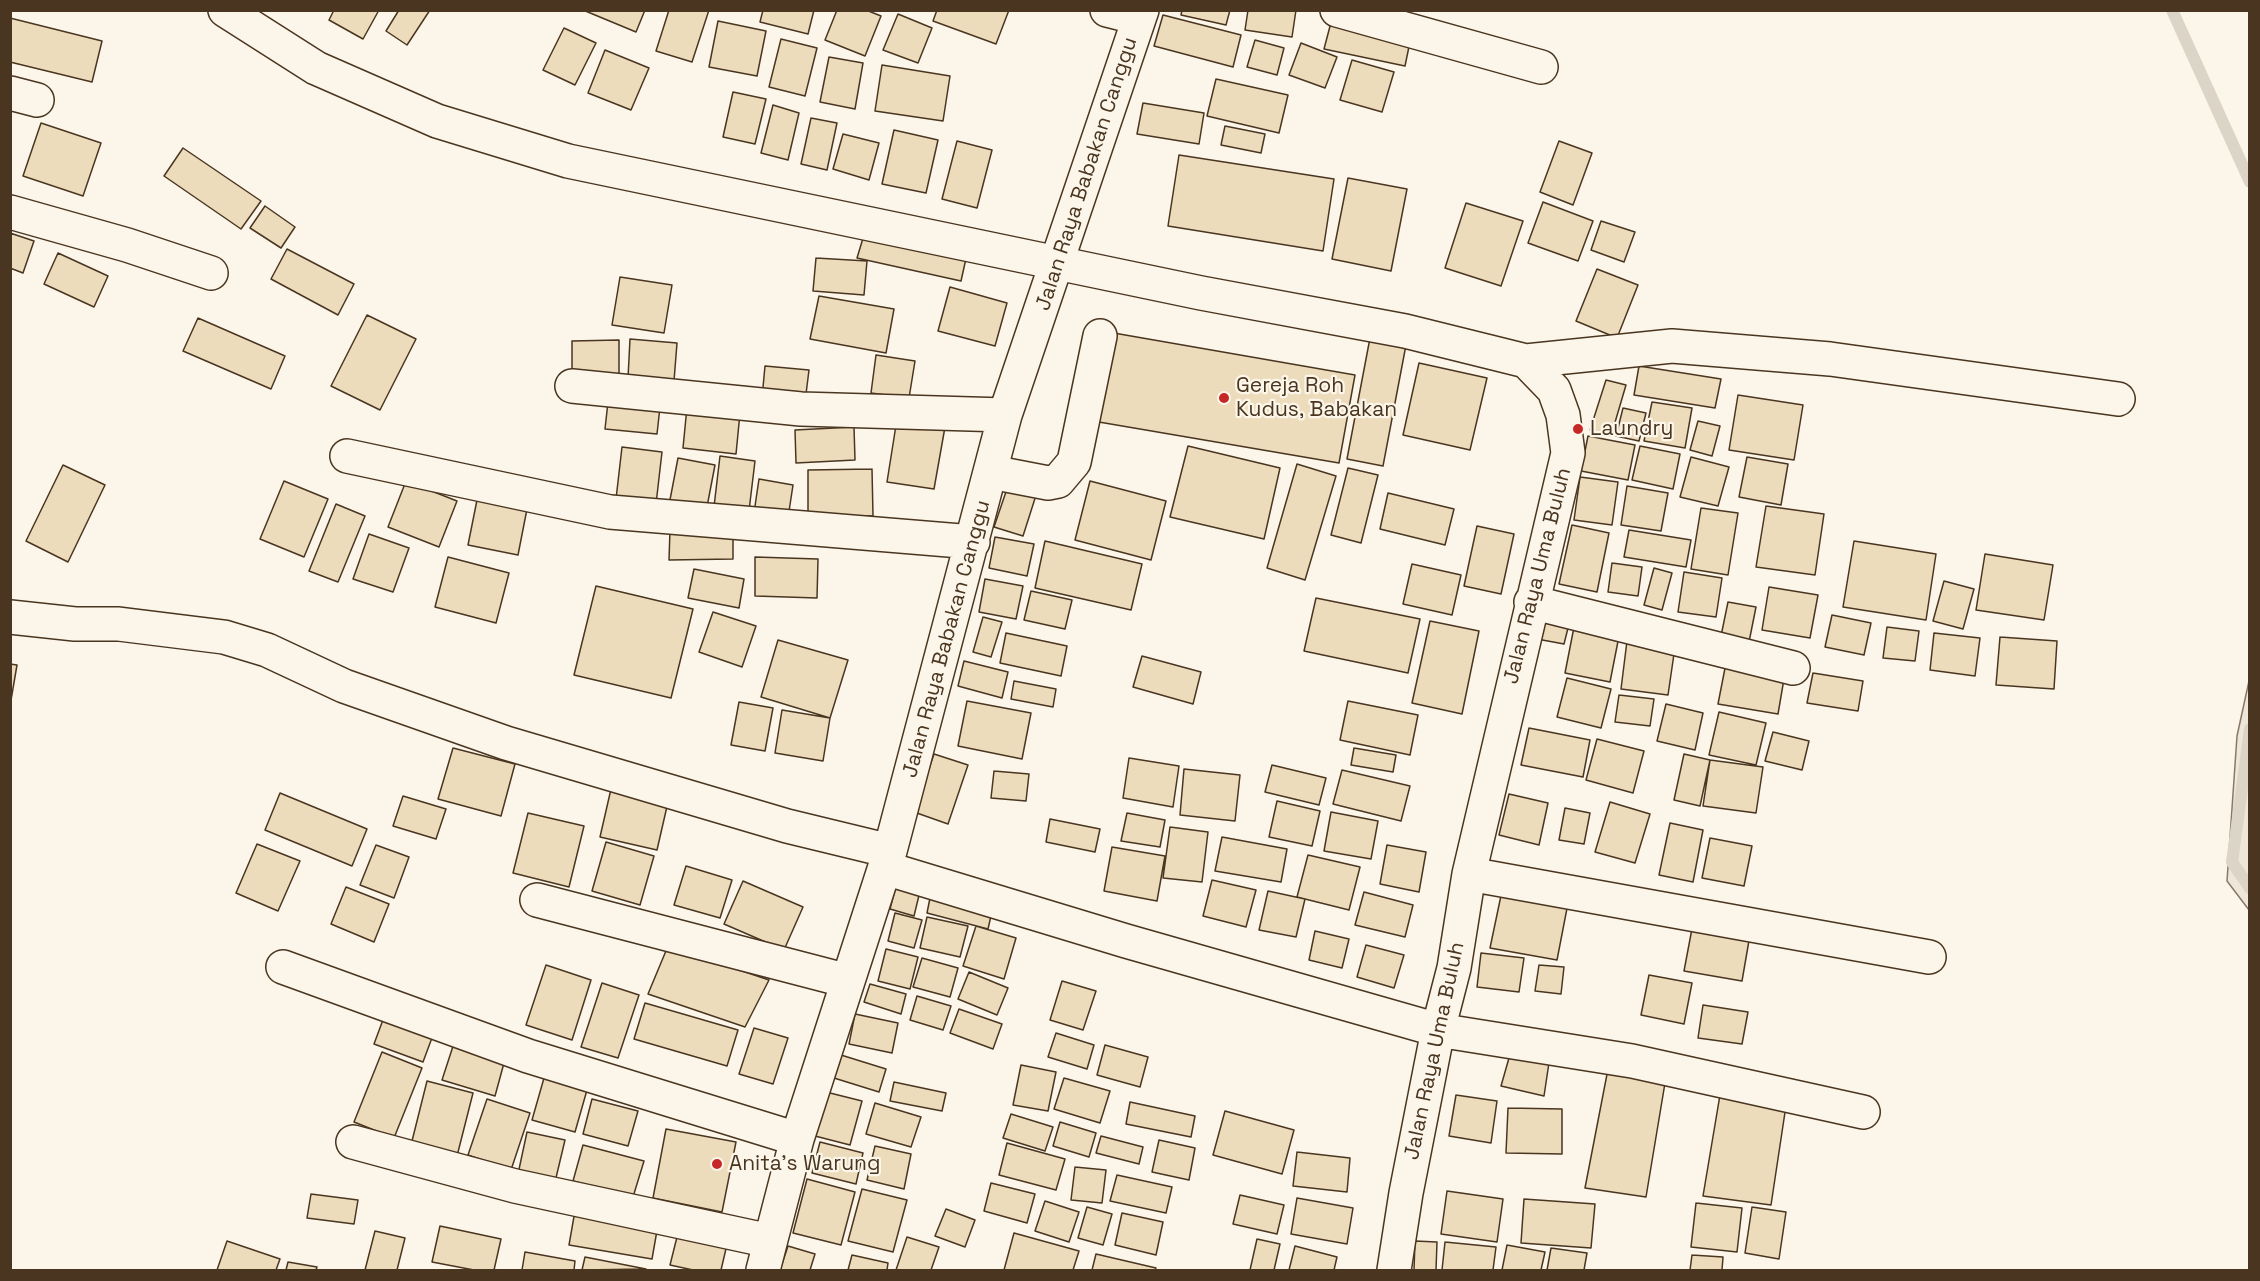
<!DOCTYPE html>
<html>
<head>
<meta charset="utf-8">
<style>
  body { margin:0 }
  #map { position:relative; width:2260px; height:1281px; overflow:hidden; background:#fbf6e9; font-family:"Space Grotesk",sans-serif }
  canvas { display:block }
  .frame { position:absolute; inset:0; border:12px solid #4a3520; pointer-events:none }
</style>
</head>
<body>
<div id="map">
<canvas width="2260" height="1281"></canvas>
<div class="frame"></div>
</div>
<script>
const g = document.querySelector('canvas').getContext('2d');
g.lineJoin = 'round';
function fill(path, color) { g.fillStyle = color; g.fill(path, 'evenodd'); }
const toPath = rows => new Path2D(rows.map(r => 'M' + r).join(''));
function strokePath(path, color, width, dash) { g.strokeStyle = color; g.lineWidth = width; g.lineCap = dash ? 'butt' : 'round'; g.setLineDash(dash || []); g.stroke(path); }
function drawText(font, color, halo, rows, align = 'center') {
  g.font = font + ' "Space Grotesk",sans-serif'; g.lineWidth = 4.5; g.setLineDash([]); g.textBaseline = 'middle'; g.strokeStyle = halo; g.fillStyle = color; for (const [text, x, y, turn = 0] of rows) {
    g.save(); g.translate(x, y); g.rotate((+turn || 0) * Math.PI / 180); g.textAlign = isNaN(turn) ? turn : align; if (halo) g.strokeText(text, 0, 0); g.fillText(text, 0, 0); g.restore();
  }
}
const green = toPath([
  [2249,681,2250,910,2249,910,2227,881,2237,736,2249,681]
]);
const stream = toPath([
  [2172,10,2250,182],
  [2250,729,2232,862,2250,888]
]);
const building = toPath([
  [334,10,379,10,363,39,329,20,334,10],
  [399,10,430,10,407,45,386,31,399,10],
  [583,10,645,10,636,32,583,10],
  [669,10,709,10,692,62,656,51,669,10],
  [763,10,814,10,808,34,760,22,763,10],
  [837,10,866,10,881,16,865,56,825,40,837,10],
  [937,10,1009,10,996,44,933,21,937,10],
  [1182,10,1230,10,1226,25,1181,15,1182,10],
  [1248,10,1296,10,1292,37,1245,30,1248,10],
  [1334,11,1412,32,1405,66,1324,49,1334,11],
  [898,14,932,28,918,63,883,50,898,14],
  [1163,15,1241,35,1233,67,1154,46,1163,15],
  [10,18,102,41,92,82,10,62,10,18],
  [718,21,766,31,757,76,709,67,718,21],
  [564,28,596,43,575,85,543,70,564,28],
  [781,39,817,48,805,96,769,87,781,39],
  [1255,40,1284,48,1277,75,1247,67,1255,40],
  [1301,43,1337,57,1325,88,1289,75,1301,43],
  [605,50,649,68,631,110,588,93,605,50],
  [829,57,863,63,855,109,820,102,829,57],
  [1352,60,1394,72,1382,112,1340,100,1352,60],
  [882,65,950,76,943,121,875,111,882,65],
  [1216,79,1288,95,1279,133,1207,116,1216,79],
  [733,92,766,99,755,144,723,137,733,92],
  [1143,103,1204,113,1199,144,1137,134,1143,103],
  [773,105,799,113,788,160,761,153,773,105],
  [811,118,837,123,827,170,801,164,811,118],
  [41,123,101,143,83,196,23,176,41,123],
  [1225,126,1265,134,1261,153,1221,145,1225,126],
  [894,130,938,140,926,193,882,184,894,130],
  [843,134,879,143,869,180,833,169,843,134],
  [957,141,992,150,977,208,942,199,957,141],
  [1559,141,1592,153,1573,205,1540,192,1559,141],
  [183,148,261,201,241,229,164,176,183,148],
  [1179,155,1334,179,1323,251,1168,226,1179,155],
  [1348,178,1407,189,1391,271,1332,259,1348,178],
  [1543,202,1593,221,1578,261,1528,243,1543,202],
  [1466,203,1523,221,1501,286,1445,268,1466,203],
  [265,206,295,227,281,248,250,228,265,206],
  [1601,221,1635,232,1624,262,1591,250,1601,221],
  [867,225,969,245,961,281,857,258,867,225],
  [10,233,34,241,23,273,10,268,10,233],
  [287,249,354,284,338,315,271,279,287,249],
  [58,253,108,276,94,307,44,284,58,253],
  [816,258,867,261,864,295,813,291,816,258],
  [1597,269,1638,285,1617,338,1576,321,1597,269],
  [620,277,672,285,664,333,612,325,620,277],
  [950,287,1007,303,995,346,938,331,950,287],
  [819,296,894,309,886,353,810,339,819,296],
  [367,315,416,339,380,410,331,386,367,315],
  [198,318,285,356,271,389,183,351,198,318],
  [1108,332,1355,375,1339,463,1093,421,1108,332],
  [1370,338,1406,345,1383,466,1347,459,1370,338],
  [630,339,677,343,674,381,628,378,630,339],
  [619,340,619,380,572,380,572,341,619,340],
  [876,355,915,361,909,398,871,393,876,355],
  [1419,363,1487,378,1470,450,1403,435,1419,363],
  [765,366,809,370,805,402,762,398,765,366],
  [1639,366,1721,379,1715,408,1634,395,1639,366],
  [1606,380,1626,385,1611,436,1590,430,1606,380],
  [609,393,661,398,657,434,605,429,609,393],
  [1738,395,1803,405,1794,460,1729,450,1738,395],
  [1652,402,1692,408,1685,448,1644,441,1652,402],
  [687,407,740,413,736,454,683,448,687,407],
  [1623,408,1646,413,1639,441,1616,436,1623,408],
  [897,419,945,427,934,489,887,482,897,419],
  [1698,421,1720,426,1712,456,1690,450,1698,421],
  [854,427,855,460,796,463,795,430,854,427],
  [1588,436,1635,445,1628,480,1581,471,1588,436],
  [1188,446,1280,468,1264,539,1170,517,1188,446],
  [1640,446,1680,454,1673,489,1632,480,1640,446],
  [622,447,662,452,656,504,616,499,622,447],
  [720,456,755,461,748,519,713,515,720,456],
  [1691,457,1729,467,1718,506,1680,497,1691,457],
  [1747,457,1788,464,1781,505,1739,497,1747,457],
  [678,458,715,465,706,512,669,505,678,458],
  [1297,464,1336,476,1305,580,1267,568,1297,464],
  [63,465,105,485,68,562,26,541,63,465],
  [1348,468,1378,475,1361,543,1331,535,1348,468],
  [872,469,873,516,808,516,808,470,872,469],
  [1580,477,1618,482,1612,525,1574,520,1580,477],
  [759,479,793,485,788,518,754,513,759,479],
  [1010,480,1038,489,1023,536,994,527,1010,480],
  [284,481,328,499,304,557,260,539,284,481],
  [406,481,457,501,439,547,388,527,406,481],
  [1090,481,1166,501,1151,560,1075,540,1090,481],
  [1627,486,1668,493,1661,531,1621,525,1627,486],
  [1388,493,1454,509,1445,545,1380,529,1388,493],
  [477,500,527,509,518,555,468,545,477,500],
  [336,504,365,516,338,582,309,571,336,504],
  [1766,506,1824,514,1815,575,1756,567,1766,506],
  [1701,508,1738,513,1728,575,1691,569,1701,508],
  [1572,525,1609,533,1597,592,1559,584,1572,525],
  [1477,526,1514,534,1501,594,1464,586,1477,526],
  [670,530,733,530,733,559,669,560,670,530],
  [1629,530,1691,540,1686,567,1624,557,1629,530],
  [369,534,409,548,393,592,353,579,369,534],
  [995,537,1034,544,1027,576,989,568,995,537],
  [1045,541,1142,564,1131,610,1035,588,1045,541],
  [1854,541,1936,554,1926,620,1843,607,1854,541],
  [1985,554,2053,565,2044,620,1976,610,1985,554],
  [448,557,509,573,496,623,435,607,448,557],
  [755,557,818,559,817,598,755,596,755,557],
  [1612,563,1642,567,1638,596,1608,592,1612,563],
  [1412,564,1461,575,1452,615,1403,604,1412,564],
  [1654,568,1672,573,1662,610,1644,605,1654,568],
  [694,569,744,579,739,608,688,598,694,569],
  [1684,572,1722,578,1716,617,1678,612,1684,572],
  [985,579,1023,586,1016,619,979,612,985,579],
  [1944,581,1974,589,1963,629,1933,621,1944,581],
  [596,586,693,609,671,698,574,675,596,586],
  [1769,587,1818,595,1810,638,1762,630,1769,587],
  [1031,591,1072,600,1065,629,1024,620,1031,591],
  [1316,598,1420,619,1408,673,1304,651,1316,598],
  [1728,602,1756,607,1749,642,1721,636,1728,602],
  [713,612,756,626,742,667,699,652,713,612],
  [1542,614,1570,620,1564,644,1537,639,1542,614],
  [1832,615,1871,623,1864,655,1825,647,1832,615],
  [983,617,1002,622,991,657,973,652,983,617],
  [1430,621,1479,631,1462,714,1412,703,1430,621],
  [1575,622,1620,631,1610,682,1565,673,1575,622],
  [1887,627,1919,631,1915,661,1883,658,1887,627],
  [1006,633,1067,646,1061,676,1000,663,1006,633],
  [1934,633,1980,638,1975,676,1930,670,1934,633],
  [2000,637,2057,641,2054,689,1996,685,2000,637],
  [778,640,848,660,830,718,761,697,778,640],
  [1627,641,1675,647,1668,695,1621,689,1627,641],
  [1142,656,1201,672,1193,704,1133,687,1142,656],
  [964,661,1008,672,1002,698,958,686,964,661],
  [1726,663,1785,673,1778,714,1718,704,1726,663],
  [10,664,17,665,10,706,10,664],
  [1813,673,1863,681,1858,711,1807,703,1813,673],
  [1567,678,1611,689,1601,728,1557,717,1567,678],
  [1014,681,1056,689,1053,707,1011,699,1014,681],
  [1619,695,1654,699,1650,726,1615,722,1619,695],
  [967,701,1031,713,1022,759,958,746,967,701],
  [1348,701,1418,715,1410,755,1340,740,1348,701],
  [739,702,773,708,765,751,731,745,739,702],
  [1666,704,1703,713,1695,750,1657,741,1666,704],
  [782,710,830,718,823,761,775,753,782,710],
  [1719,712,1766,723,1756,765,1709,755,1719,712],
  [1529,728,1590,740,1583,777,1521,765,1529,728],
  [1773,732,1809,741,1802,770,1765,761,1773,732],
  [1597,739,1644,751,1633,793,1586,780,1597,739],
  [453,748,515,764,501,816,438,799,453,748],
  [1354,748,1396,755,1393,772,1351,765,1354,748],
  [934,754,968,765,948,824,914,812,934,754],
  [1684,754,1710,760,1700,806,1674,800,1684,754],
  [1129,758,1179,766,1173,807,1123,798,1129,758],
  [1710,760,1763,767,1756,813,1703,806,1710,760],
  [1272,765,1326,778,1319,805,1265,792,1272,765],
  [1184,769,1240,775,1235,821,1180,815,1184,769],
  [1342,770,1410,786,1401,821,1333,804,1342,770],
  [994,771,1029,774,1026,801,991,798,994,771],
  [611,789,668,802,657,850,600,837,611,789],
  [280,793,367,829,352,866,265,830,280,793],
  [1509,794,1548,803,1539,845,1499,835,1509,794],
  [403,796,446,809,436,839,393,826,403,796],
  [1277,801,1320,811,1312,846,1269,837,1277,801],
  [1610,802,1650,814,1635,863,1595,852,1610,802],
  [1565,808,1590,813,1584,844,1559,840,1565,808],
  [1331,812,1378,821,1371,859,1324,851,1331,812],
  [528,813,584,826,569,887,513,873,528,813],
  [1127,813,1165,820,1160,847,1121,841,1127,813],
  [1050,819,1100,829,1095,852,1046,842,1050,819],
  [1670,823,1703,830,1693,882,1659,875,1670,823],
  [1170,827,1208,832,1202,882,1163,878,1170,827],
  [1222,837,1287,849,1281,882,1215,871,1222,837],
  [1710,838,1752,846,1744,886,1702,878,1710,838],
  [606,842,654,856,640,905,592,891,606,842],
  [257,844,300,861,278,911,236,893,257,844],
  [376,845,409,857,394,898,360,885,376,845],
  [1387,845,1426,852,1419,892,1380,884,1387,845],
  [1112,847,1165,856,1157,901,1104,891,1112,847],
  [1308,855,1360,867,1349,910,1297,897,1308,855],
  [686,866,732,880,720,918,674,905,686,866],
  [1212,880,1256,890,1246,927,1203,916,1212,880],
  [743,881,803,907,784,950,724,924,743,881],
  [897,882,921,887,914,916,890,909,897,882],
  [1503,886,1569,898,1557,960,1490,948,1503,886],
  [346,887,389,904,374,942,331,924,346,887],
  [932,888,993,907,988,929,927,913,932,888],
  [1268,891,1305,899,1296,937,1259,930,1268,891],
  [1364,892,1413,905,1405,937,1355,925,1364,892],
  [895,913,922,920,914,948,888,941,895,913],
  [927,917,968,926,960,957,920,948,927,917],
  [1694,918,1751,929,1742,981,1684,971,1694,918],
  [976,926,1016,938,1004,979,963,966,976,926],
  [1315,931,1349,939,1342,968,1309,960,1315,931],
  [1366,945,1404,955,1394,988,1357,977,1366,945],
  [668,946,769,980,745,1027,648,994,668,946],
  [886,949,918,957,910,989,878,981,886,949],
  [1481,953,1524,958,1519,992,1477,987,1481,953],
  [922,958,958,968,950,997,913,987,922,958],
  [546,965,591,980,572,1040,526,1025,546,965],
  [1539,965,1564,967,1561,994,1535,991,1539,965],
  [969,972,1008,988,997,1015,958,999,969,972],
  [1649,975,1692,983,1684,1024,1641,1015,1649,975],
  [1062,981,1096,991,1083,1030,1050,1020,1062,981],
  [602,983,639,995,618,1058,581,1047,602,983],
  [870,984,906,994,901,1014,864,1002,870,984],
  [917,996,951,1006,943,1030,910,1020,917,996],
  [645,1003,738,1030,727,1066,634,1039,645,1003],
  [1703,1005,1748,1012,1742,1044,1698,1038,1703,1005],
  [387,1009,436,1027,423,1062,374,1044,387,1009],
  [959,1009,1002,1024,993,1049,950,1033,959,1009],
  [855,1014,898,1023,892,1053,849,1044,855,1014],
  [754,1028,788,1038,773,1084,739,1074,754,1028],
  [1056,1033,1094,1045,1087,1069,1048,1057,1056,1033],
  [456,1037,507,1052,495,1096,442,1080,456,1037],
  [1513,1044,1550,1056,1544,1096,1501,1086,1513,1044],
  [1105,1045,1148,1057,1140,1087,1097,1075,1105,1045],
  [382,1052,422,1068,394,1138,354,1122,382,1052],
  [841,1055,886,1069,879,1092,834,1078,841,1055],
  [1021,1065,1056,1072,1048,1111,1013,1105,1021,1065],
  [1608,1069,1666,1077,1646,1197,1585,1188,1608,1069],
  [546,1071,589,1083,575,1132,532,1120,546,1071],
  [1064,1078,1110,1091,1100,1123,1054,1109,1064,1078],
  [427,1081,473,1093,456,1160,410,1149,427,1081],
  [894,1082,946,1093,942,1111,890,1101,894,1082],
  [1721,1089,1787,1099,1771,1205,1703,1196,1721,1089],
  [826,1092,862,1101,850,1145,815,1136,826,1092],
  [1456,1095,1497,1101,1491,1143,1449,1136,1456,1095],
  [487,1099,530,1113,511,1170,468,1155,487,1099],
  [592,1099,638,1111,628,1146,583,1134,592,1099],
  [1130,1102,1195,1116,1191,1137,1126,1124,1130,1102],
  [875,1103,921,1117,911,1147,866,1134,875,1103],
  [1508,1108,1562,1109,1562,1154,1506,1153,1508,1108],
  [1225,1111,1294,1130,1282,1174,1213,1155,1225,1111],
  [1011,1114,1053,1127,1045,1151,1003,1138,1011,1114],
  [1060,1122,1096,1133,1089,1157,1053,1146,1060,1122],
  [666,1129,736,1142,722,1212,653,1198,666,1129],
  [527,1132,565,1140,555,1182,518,1174,527,1132],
  [1101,1136,1143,1147,1139,1164,1096,1153,1101,1136],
  [1159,1140,1195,1148,1189,1180,1152,1172,1159,1140],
  [820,1142,863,1153,856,1184,812,1173,820,1142],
  [1007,1143,1065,1159,1056,1190,999,1175,1007,1143],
  [583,1145,644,1161,633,1197,573,1181,583,1145],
  [875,1146,911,1154,904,1189,867,1180,875,1146],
  [1297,1152,1350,1158,1347,1192,1293,1186,1297,1152],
  [1075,1167,1106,1170,1102,1203,1071,1200,1075,1167],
  [1117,1175,1172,1187,1166,1213,1110,1201,1117,1175],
  [807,1179,855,1192,841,1245,793,1233,807,1179],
  [991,1183,1035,1194,1027,1223,984,1211,991,1183],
  [862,1189,907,1200,893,1252,848,1241,862,1189],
  [1447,1191,1503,1199,1497,1242,1441,1234,1447,1191],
  [311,1194,358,1200,354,1224,307,1218,311,1194],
  [1240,1195,1284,1205,1277,1234,1233,1224,1240,1195],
  [1297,1198,1353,1208,1347,1244,1291,1234,1297,1198],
  [1524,1199,1595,1204,1591,1248,1521,1243,1524,1199],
  [1045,1201,1079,1212,1069,1242,1035,1231,1045,1201],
  [1696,1203,1742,1208,1737,1252,1691,1247,1696,1203],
  [576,1205,659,1219,652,1259,569,1245,576,1205],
  [1087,1207,1112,1214,1103,1245,1078,1238,1087,1207],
  [1752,1207,1786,1212,1779,1259,1745,1253,1752,1207],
  [946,1209,975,1220,965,1247,935,1236,946,1209],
  [1122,1213,1163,1222,1156,1255,1115,1245,1122,1213],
  [680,1225,729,1236,721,1270,693,1270,670,1265,680,1225],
  [440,1226,501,1239,494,1270,474,1270,432,1262,440,1226],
  [375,1231,405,1238,397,1270,365,1270,375,1231],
  [1014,1233,1079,1251,1073,1270,1004,1270,1014,1233],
  [907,1237,939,1247,931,1270,896,1270,907,1237],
  [1257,1239,1280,1244,1274,1270,1250,1270,1257,1239],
  [227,1241,280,1259,276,1270,217,1270,227,1241],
  [1415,1241,1437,1242,1436,1270,1414,1270,1415,1241],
  [1445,1242,1496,1247,1493,1270,1442,1270,1445,1242],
  [1507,1245,1545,1252,1541,1270,1502,1270,1507,1245],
  [788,1246,815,1254,810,1270,780,1270,788,1246],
  [1295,1246,1337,1257,1334,1270,1289,1270,1295,1246],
  [1551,1248,1587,1253,1584,1270,1547,1270,1551,1248],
  [525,1252,575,1261,574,1270,522,1270,525,1252],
  [1096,1254,1156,1268,1155,1270,1092,1270,1096,1254],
  [852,1255,888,1263,887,1270,848,1270,852,1255],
  [1692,1255,1723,1257,1722,1270,1690,1270,1692,1255],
  [585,1257,646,1269,582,1270,585,1257],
  [288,1262,317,1267,316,1270,286,1270,288,1262]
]);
const minor = toPath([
  [225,10,316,68,437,121,568,161,1201,293,1405,331,1526,361,1554,390,1563,415,1568,453,1469,874,1454,968,1438,1030,1406,1193,1394,1270],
  [1107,10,1139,18],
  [1337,10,1541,67],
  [10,93,37,100],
  [10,212,127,245,211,273],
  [1526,361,1672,346,1830,359,2118,399],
  [572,386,801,409,1005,415],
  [347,456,610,512,973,542],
  [991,472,1048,483,1058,481,1074,462,1100,336],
  [1531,602,1793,668],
  [10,617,75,624,119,624,224,637,267,650,344,686,506,743,787,826,890,851],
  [885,868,1126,941,1438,1030,1632,1061,1863,1112],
  [1469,874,1929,957],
  [537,900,848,981],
  [283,967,528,1056,797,1139],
  [353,1142,515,1186,770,1241],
  [763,1270,797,1139,890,851,1005,415,1142,10]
]);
const markers = [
  [1224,398,6,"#c62828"],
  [1578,429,6,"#c62828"],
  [717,1164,6,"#c62828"]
];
const streetNames = [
  ["Jalan Raya Babakan Canggu",1087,174,-72],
  ["Jalan Raya Uma Buluh",1538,576,-76],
  ["Jalan Raya Babakan Canggu",947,639,-75],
  ["Jalan Raya Uma Buluh",1435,1051,-78]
];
const poiNames = [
  ["Gereja Roh",1236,386],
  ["Kudus, Babakan",1236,410],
  ["Laundry",1590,429],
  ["Anita’s Warung",729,1164]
];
fill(green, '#ede6d9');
strokePath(green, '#887966', 1.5);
strokePath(stream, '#dcd4c6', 12);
fill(building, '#ecdcbc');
strokePath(building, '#4a3520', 1.5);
strokePath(minor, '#4a3520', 36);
strokePath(minor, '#fbf6e9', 33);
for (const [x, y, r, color] of markers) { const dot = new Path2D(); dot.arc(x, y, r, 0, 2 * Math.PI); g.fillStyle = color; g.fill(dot); strokePath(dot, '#fbf6e9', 2); }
drawText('21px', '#4a3520', '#fbf6e9', streetNames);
drawText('21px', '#4a3520', '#fbf6e9', poiNames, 'left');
</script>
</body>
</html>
